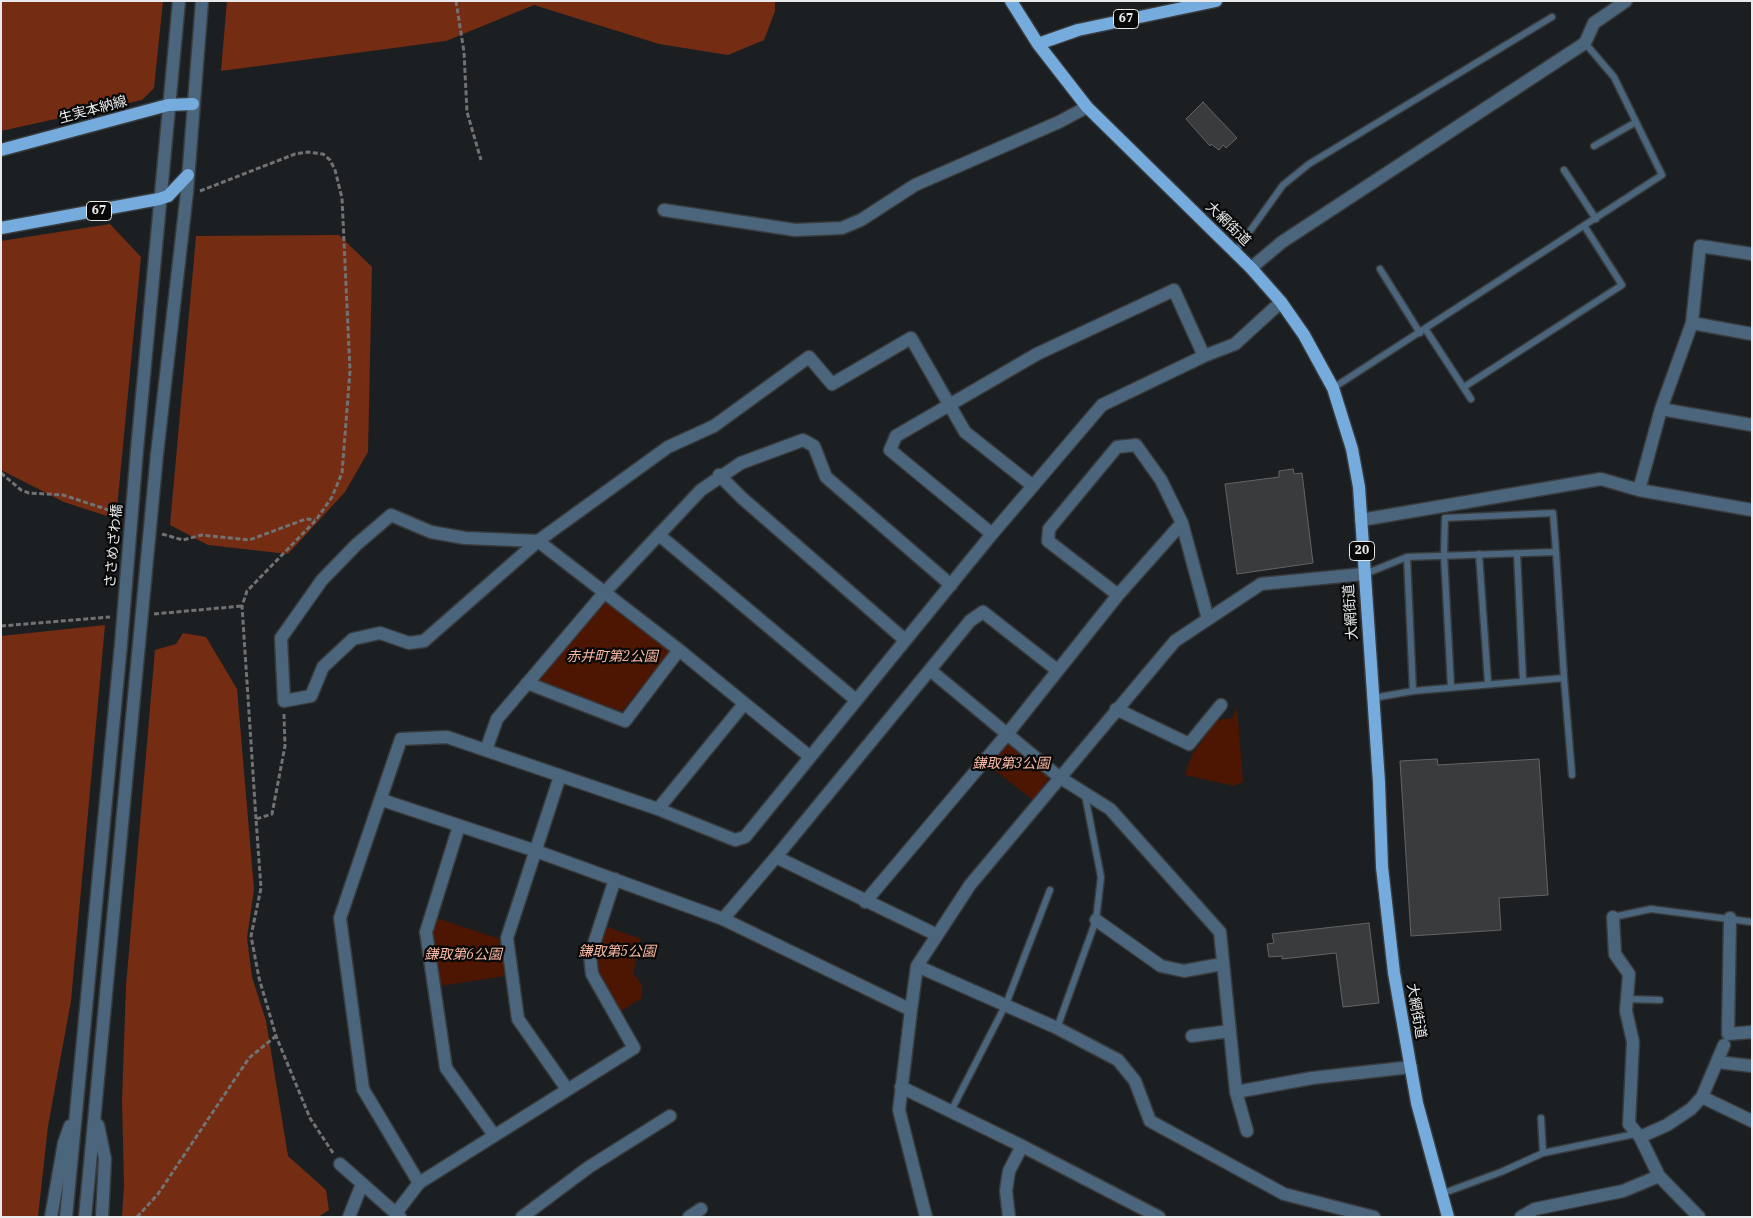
<!DOCTYPE html>
<html>
<head>
<meta charset="utf-8">
<style>
  body { margin:0 }
  #map { position:relative; width:1753px; height:1218px; overflow:hidden; background:#1c1f21; font-family:"IBM Plex Serif",serif }
  canvas { display:block }
  .frame { position:absolute; inset:0; border:2px solid #e7e9ea; pointer-events:none }
</style>
</head>
<body>
<div id="map">
<canvas width="1753" height="1218"></canvas>
<div class="frame"></div>
</div>
<script>
const g = document.querySelector('canvas').getContext('2d');
g.lineJoin = 'round';
function fill(path, color) { g.fillStyle = color; g.fill(path, 'evenodd'); }
const toPath = rows => new Path2D(rows.map(r => 'M' + r).join(''));
function strokePath(path, color, width, dash) { g.strokeStyle = color; g.lineWidth = width; g.lineCap = dash ? 'butt' : 'round'; g.setLineDash(dash || []); g.stroke(path); }
function drawText(font, color, halo, rows, align = 'center') {
  g.font = font + ' "IBM Plex Serif","Noto Sans JP",serif'; g.lineWidth = 4.5; g.setLineDash([]); g.textBaseline = 'middle'; g.strokeStyle = halo; g.fillStyle = color; for (const [text, x, y, turn = 0] of rows) {
    g.save(); g.translate(x, y); g.rotate((+turn || 0) * Math.PI / 180); g.textAlign = isNaN(turn) ? turn : align; if (halo) g.strokeText(text, 0, 0); g.fillText(text, 0, 0); g.restore();
  }
}
const green = toPath([
  [614,602,670,652,622,711,539,684,538,677,605,603],
  [1237,708,1243,782,1234,786,1185,775,1192,755,1216,720,1232,718],
  [1010,743,1047,773,1047,781,1033,800,987,764,1005,744],
  [436,918,500,939,505,976,440,986,432,931],
  [605,926,641,939,633,973,642,985,642,998,620,1012,597,973,594,959]
]);
const forest = toPath([
  [1,1,163,1,154,88,142,100,1,131],
  [227,1,775,1,775,11,764,40,728,55,659,44,534,5,446,41,221,71],
  [110,224,141,257,116,519,64,502,1,470,1,241],
  [339,235,372,267,368,452,345,492,288,554,208,545,170,525,196,236],
  [105,625,71,1001,48,1126,38,1217,1,1217,1,636],
  [183,633,206,637,237,689,254,889,247,938,252,977,266,1021,288,1156,326,1190,329,1210,318,1217,122,1217,124,1185,122,1101,126,986,155,650,176,644]
]);
const building = toPath([
  [1203,102,1237,138,1226,148,1223,145,1219,150,1211,144,1210,146,1186,119,1203,102],
  [1293,469,1294,474,1302,473,1313,563,1237,574,1225,484,1279,477,1279,471,1293,469],
  [1437,759,1438,765,1539,759,1548,895,1499,898,1501,930,1411,936,1400,761,1437,759],
  [1369,923,1379,1003,1343,1007,1336,953,1282,959,1282,956,1269,957,1267,944,1274,943,1272,934,1369,923]
]);
const path = toPath([
  [456,1,464,52,467,112,481,160],
  [200,191,295,154,308,152,323,154,330,160,335,170,342,198,350,371,342,473,332,497,316,520,247,591,242,606,256,819],
  [1,473,21,490,29,493,63,495,118,513],
  [162,534,183,540,202,535,249,540,306,519,315,520],
  [154,614,242,606],
  [1,626,110,617],
  [284,714,285,746,272,814,256,819,261,888,251,936,259,978,276,1036,310,1118,333,1153],
  [137,1217,158,1194,249,1058,276,1036]
]);
const service = toPath([
  [1594,146,1636,122],
  [1564,170,1596,219],
  [1235,252,1283,185,1309,164,1552,17],
  [1380,269,1420,333],
  [1426,330,1471,399],
  [1464,387,1622,285,1585,227],
  [1333,388,1662,175,1614,77,1585,43],
  [1517,553,1523,681],
  [1479,554,1488,683],
  [1407,557,1413,691],
  [1365,574,1407,557,1556,552,1564,678,1413,691,1373,698],
  [1564,678,1572,775],
  [1451,687,1444,555,1445,518,1553,513,1556,552],
  [1613,917,1651,909,1752,922],
  [1626,999,1660,1000],
  [1057,1028,1096,920,1101,877,1085,795],
  [951,1111,1006,1004,1050,890],
  [1543,1153,1635,1134],
  [1441,1194,1501,1172,1543,1153,1541,1118]
]);
const minor = toPath([
  [664,210,795,230,842,228,861,220,915,185,1059,122,1087,107],
  [1251,268,1282,242,1585,43,1594,23,1626,1],
  [1692,323,1752,334],
  [1661,409,1752,425],
  [719,475,742,498,905,640],
  [1639,490,1661,409,1692,323,1700,246,1752,254],
  [1361,520,1601,479,1639,490,1752,510],
  [992,534,890,450,896,436,1037,354,1174,290,1204,356],
  [659,535,856,700],
  [1118,595,1048,541,1049,529,1117,447,1136,445,1161,480,1182,523,1208,619],
  [930,670,1059,777,1110,809,1220,932,1236,1092,1247,1131],
  [527,683,625,721,679,650],
  [1116,709,1189,744,1221,705],
  [486,750,497,719,604,593,701,490,741,463,803,440,814,446,826,477,951,585],
  [809,756,679,650,538,541,465,538,431,532,391,515,356,545,322,580,281,638,284,701,311,696,323,667,353,639,380,633,409,643,424,641,538,541,668,447,714,426,809,357,832,384,911,338,965,432,1033,486],
  [560,776,507,938,518,1019,567,1089],
  [382,800,536,851,723,919,911,1010],
  [658,809,744,704],
  [459,826,426,932,446,1068,494,1135],
  [865,902,1008,733,1118,595,1182,523],
  [1613,917,1615,954,1629,974,1626,1011,1633,1042,1629,1124,1640,1137,1659,1176,1699,1217],
  [1730,918,1728,1034,1752,1032],
  [723,919,776,857],
  [1096,920,1161,966,1184,971,1222,964],
  [937,935,776,857,970,621,983,612,1057,670],
  [917,966,1057,1028,1118,1060,1135,1081,1150,1121,1284,1194,1374,1217],
  [1192,1036,1230,1031],
  [1717,1062,1752,1066],
  [901,1087,1022,1146,1159,1217],
  [1236,1092,1312,1078,1411,1067],
  [1702,1097,1752,1121],
  [1640,1137,1667,1125,1691,1109,1702,1097,1724,1045],
  [340,1164,400,1217],
  [419,1183,363,1089,340,918,401,739,447,737,658,809,735,840,745,837,992,534,1102,405,1204,356,1235,344,1281,302],
  [396,1213,419,1183,634,1048,592,974,590,956,615,879],
  [349,1217,362,1184],
  [522,1217,589,1167,670,1116],
  [689,1217,701,1209],
  [926,1217,899,1110,911,1010,917,966,970,885,1175,641,1261,584,1363,574],
  [1009,1217,1006,1191,1009,1171,1022,1146],
  [1521,1217,1535,1209,1623,1191,1659,1176]
]);
const tertiary = toPath([
  [137,450,179,1],
  [157,454,187,192,202,1],
  [98,1125,105,1159,102,1217],
  [51,1217,64,1143,70,1126],
  [66,1217,121,644],
  [85,1217,139,644]
]);
const primary = toPath([
  [1011,1,1038,44,1087,107,1251,268,1281,302,1304,335,1333,388,1352,449,1359,487,1379,782,1382,867,1394,973,1417,1103,1448,1217],
  [1038,44,1078,30,1216,1],
  [1,150,168,105,193,104],
  [1,228,159,199,168,196,188,175]
]);
const tertiaryBridge = toPath([
  [121,644,137,450],
  [139,644,157,454]
]);
const shields = [
  [1126,19,25],
  [99,211,25],
  [1362,551,25]
];
const shieldNames = [
  ["67",1126,19],
  ["67",99,211],
  ["20",1362,551]
];
const streetNames = [
  ["生実本納線",93,110,-15],
  ["大網街道",1228,224,44],
  ["ささめざわ橋",114,546,-85],
  ["大網街道",1351,612,-94],
  ["大網街道",1416,1011,80]
];
const parkNames = [
  ["赤井町第2公園",612,657],
  ["鎌取第3公園",1011,764],
  ["鎌取第5公園",617,952],
  ["鎌取第6公園",463,955]
];
fill(green, '#4c1603');
fill(forest, '#742c12');
fill(building, '#393b3d');
strokePath(building, '#626567', 1);
strokePath(service, '#383b3d', 9);
strokePath(minor, '#383b3d', 15);
strokePath(tertiary, '#383b3d', 15);
strokePath(primary, '#383b3d', 15);
strokePath(path, '#707274', 3, [5, 2.5]);
strokePath(service, '#4b657c', 6);
strokePath(minor, '#4b657c', 12);
strokePath(tertiary, '#4b657c', 12);
strokePath(primary, '#75acdd', 12);
strokePath(tertiaryBridge, '#383b3d', 15, []);
strokePath(tertiaryBridge, '#4b657c', 12);
for (const [x, y, w] of shields) { const box = new Path2D(); box.roundRect(x - w / 2, y - 9.5, w, 19, 4); g.fillStyle = '#080809'; g.fill(box); strokePath(box, '#e7e9ea', 1); }
drawText('bold 12px', '#e7e9ea', null, shieldNames);
drawText('14px', '#e7e9ea', '#080809', streetNames);
drawText('italic 14px', '#fab8a2', '#080809', parkNames);
</script>
</body>
</html>
